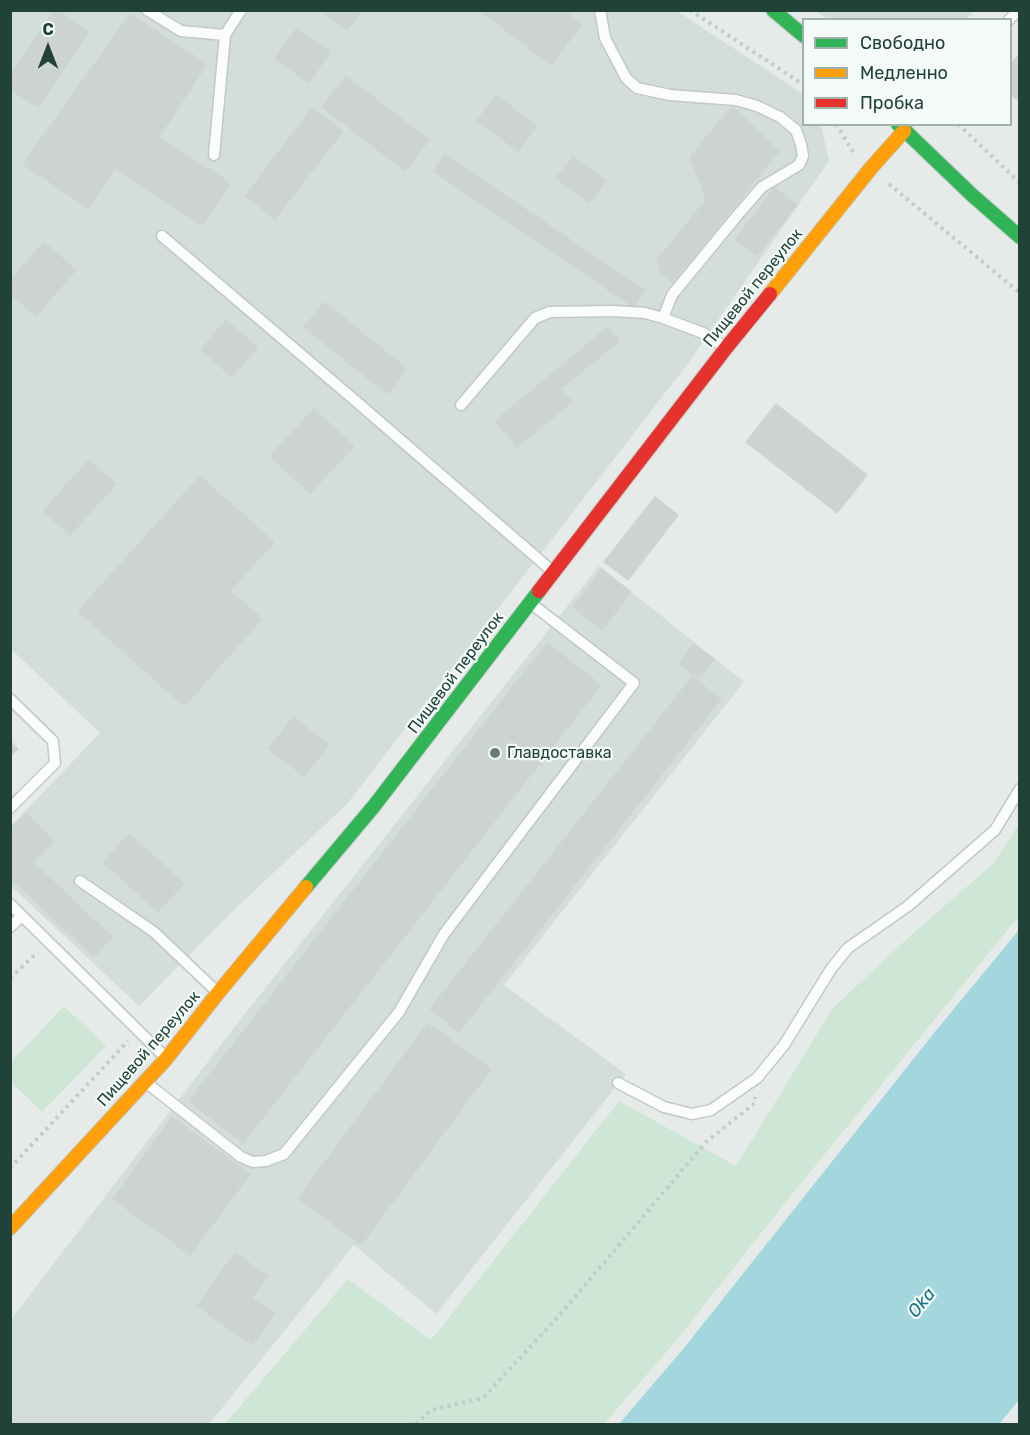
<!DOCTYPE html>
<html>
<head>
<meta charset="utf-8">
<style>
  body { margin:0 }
  #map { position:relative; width:1030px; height:1435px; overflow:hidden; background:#e6ebe9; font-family:Rubik,sans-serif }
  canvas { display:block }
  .frame { position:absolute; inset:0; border:12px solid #214238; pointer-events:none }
  .legend { position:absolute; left:802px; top:18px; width:210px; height:108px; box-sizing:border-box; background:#f4faf7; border:2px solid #a0b0ab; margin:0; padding:8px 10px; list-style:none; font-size:18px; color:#214238 }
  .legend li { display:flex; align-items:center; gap:12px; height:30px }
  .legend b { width:30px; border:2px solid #a0b0ab }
  .north { position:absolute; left:18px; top:18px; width:60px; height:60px; -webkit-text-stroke:4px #f4faf7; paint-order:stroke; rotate:0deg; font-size:16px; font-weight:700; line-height:24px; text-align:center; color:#214238 }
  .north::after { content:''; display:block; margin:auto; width:21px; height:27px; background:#214238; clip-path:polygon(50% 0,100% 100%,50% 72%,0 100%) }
</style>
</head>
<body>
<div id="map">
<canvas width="1030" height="1435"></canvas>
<div class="frame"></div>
<ul class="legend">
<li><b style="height:8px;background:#30b455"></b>Свободно</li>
<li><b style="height:8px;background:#ff9f0a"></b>Медленно</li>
<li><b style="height:8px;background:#e5322d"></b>Пробка</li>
</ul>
<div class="north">С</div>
</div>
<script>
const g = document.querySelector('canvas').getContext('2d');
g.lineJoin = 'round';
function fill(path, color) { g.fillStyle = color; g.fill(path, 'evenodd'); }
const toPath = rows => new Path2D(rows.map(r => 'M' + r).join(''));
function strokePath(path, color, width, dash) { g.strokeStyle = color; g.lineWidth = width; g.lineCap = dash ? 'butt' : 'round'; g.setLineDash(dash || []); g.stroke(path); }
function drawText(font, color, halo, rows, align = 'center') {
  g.font = font + ' Rubik,sans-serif'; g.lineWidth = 4.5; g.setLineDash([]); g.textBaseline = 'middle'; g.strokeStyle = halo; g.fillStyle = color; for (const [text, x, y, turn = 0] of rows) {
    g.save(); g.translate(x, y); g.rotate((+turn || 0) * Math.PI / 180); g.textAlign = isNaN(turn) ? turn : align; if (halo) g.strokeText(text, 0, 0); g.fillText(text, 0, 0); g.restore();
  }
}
const built = toPath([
  [11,11,677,11,803,94,804,124,821,125,829,161,686,366,347,804,235,909,139,1006,11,886,10,827,100,733,11,649],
  [815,11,974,11,966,20,828,19],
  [599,566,744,682,504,985,626,1074,436,1314,354,1245,209,1424,11,1424,10,1321,229,1034]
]);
const green = toPath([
  [1019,824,1019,916,789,1198,675,1342,604,1424,225,1424,348,1279,431,1340,619,1101,736,1166,833,1008,911,935,993,864],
  [64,1006,106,1046,42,1112,11,1082,11,1062]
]);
const water = toPath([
  [1019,930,1019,1400,999,1424,619,1424,684,1348,934,1033]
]);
const building = toPath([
  [54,10,57,10,89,32,38,107,10,89,10,75,54,10],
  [320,10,362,10,347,30,320,10],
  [479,10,563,10,582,24,551,65,479,10],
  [130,14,207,64,159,137,230,183,202,225,115,168,88,208,23,164,130,14],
  [296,29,330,52,309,83,275,59,296,29],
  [1020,54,1020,102,1010,94,1010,64,1020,54],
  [346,76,429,140,405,171,322,107,346,76],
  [496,95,537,126,518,151,477,121,496,95],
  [732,106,779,151,673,283,661,273,657,260,706,200,690,157,732,106],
  [312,108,343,131,275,219,245,196,312,108],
  [445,155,645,290,633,307,433,171,445,155],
  [573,156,606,181,589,203,556,178,573,156],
  [775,187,797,205,757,256,735,239,775,187],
  [44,242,76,270,36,316,10,294,10,280,44,242],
  [325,302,407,369,387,394,304,327,325,302],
  [226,320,258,347,232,377,201,350,226,320],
  [608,327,619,341,561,389,572,402,517,447,495,421,608,327],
  [776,404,867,475,837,513,746,442,776,404],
  [314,409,354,446,310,493,270,456,314,409],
  [89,460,116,484,70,535,43,511,89,460],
  [200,476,274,542,230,591,262,619,184,706,78,611,200,476],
  [655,497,678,515,628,580,604,562,655,497],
  [602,569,631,592,602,630,573,607,602,569],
  [547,643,601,685,243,1143,189,1101,547,643],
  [694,644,714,659,698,679,679,663,694,644],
  [692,677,721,699,459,1032,430,1009,692,677],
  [293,717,329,745,304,776,268,749,293,717],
  [10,741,18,749,10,756,10,741],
  [26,814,54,840,33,862,112,937,94,957,10,877,10,829,26,814],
  [129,834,184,883,158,912,103,862,129,834],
  [428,1023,491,1069,361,1245,298,1198,428,1023],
  [172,1117,250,1174,190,1255,113,1199,172,1117],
  [235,1253,268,1276,252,1298,275,1314,252,1345,197,1306,235,1253]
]);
const path = toPath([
  [690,10,804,85],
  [836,124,853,152],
  [958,124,1020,183],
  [889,184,1020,293],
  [10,978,38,952],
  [10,1168,128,1041],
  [416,1424,431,1410,483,1398,558,1317,707,1141,755,1103,755,1097]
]);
const lane = toPath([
  [147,10,181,31,225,35,241,10],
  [600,10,605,38,626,78,637,88,670,95,736,100,757,106,780,117,796,130,801,144,803,156,799,165,762,187,736,217,672,295,663,318],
  [1009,20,1018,10],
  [214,155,225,35],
  [162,236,351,397,551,570],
  [461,405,535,318,550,312,614,311,645,313,663,318,703,333,723,346],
  [10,699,53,741,55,763,10,808],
  [80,881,154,932,216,991],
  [10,904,164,1056],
  [10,927,22,916],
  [618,1083,664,1107,692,1114,711,1110,757,1078,784,1045,831,969,848,948,908,906,995,830,1020,789],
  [148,1084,241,1157,253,1162,266,1161,284,1154,399,1012,444,934,634,683,533,605]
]);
const fast = toPath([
  [773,10,804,36],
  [898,124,972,195,1020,237],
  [306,887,374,806,539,591]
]);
const slow = toPath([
  [770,294,871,168,904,131],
  [10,1228,166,1059,218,993,306,887]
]);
const jam = toPath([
  [539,591,726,348,770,294]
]);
const markers = [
  [495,753,6,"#667d76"]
];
const streetNames = [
  ["Пищевой переулок",753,288,-51],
  ["Пищевой переулок",456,673,-53],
  ["Пищевой переулок",149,1049,-49]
];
const poiNames = [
  ["Главдоставка",507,753]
];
const waterNames = [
  ["Oka",922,1303,-51]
];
fill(built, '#d3ded9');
fill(green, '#cee6d5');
fill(water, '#a3d6dd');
fill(building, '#ccd3d0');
strokePath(building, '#ced5d2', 1.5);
strokePath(lane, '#c3c8c6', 13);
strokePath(fast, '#c1c9c6', 16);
strokePath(slow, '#c1c9c6', 16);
strokePath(jam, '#c1c9c6', 16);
strokePath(path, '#c2cbc8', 4, [3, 4.5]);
strokePath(lane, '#fbfcfc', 10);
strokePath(fast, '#30b455', 14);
strokePath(slow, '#ff9f0a', 14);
strokePath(jam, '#e5322d', 14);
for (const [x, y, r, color] of markers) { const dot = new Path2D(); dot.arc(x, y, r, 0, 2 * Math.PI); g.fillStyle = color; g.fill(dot); strokePath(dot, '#f4faf7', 2); }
drawText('16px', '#214238', '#f4faf7', streetNames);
drawText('16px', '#214238', '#f4faf7', poiNames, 'left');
drawText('italic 18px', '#147485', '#f4faf7', waterNames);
</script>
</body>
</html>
